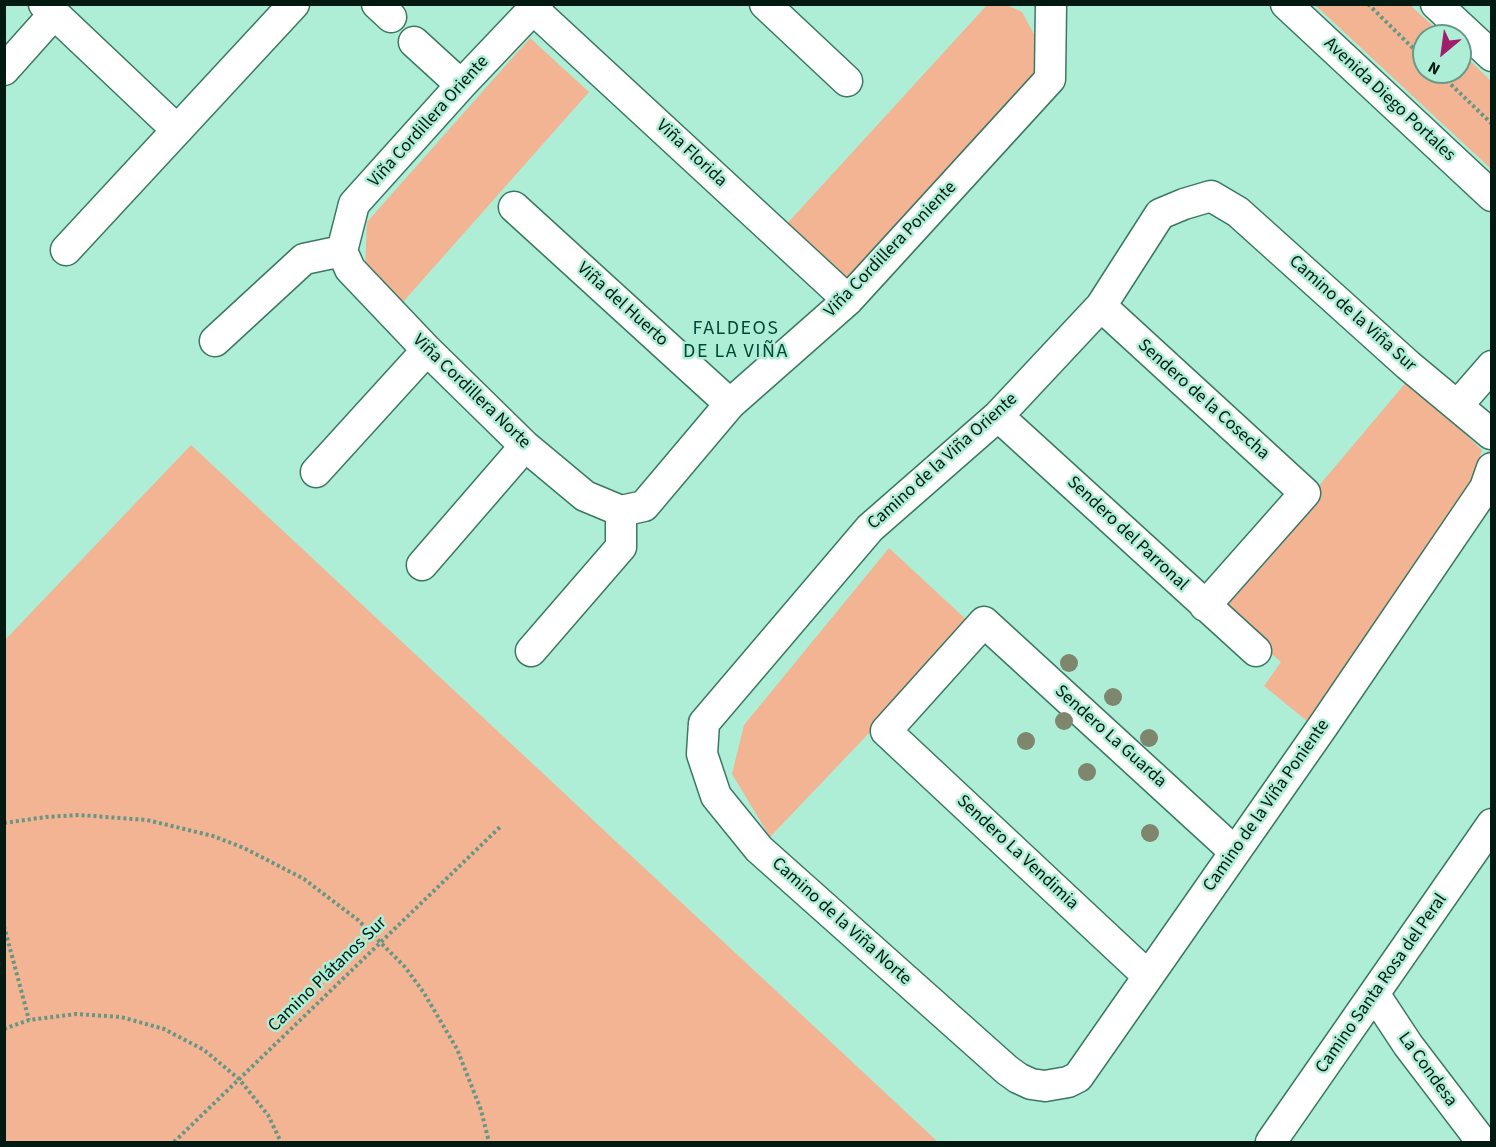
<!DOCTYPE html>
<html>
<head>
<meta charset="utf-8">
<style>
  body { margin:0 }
  #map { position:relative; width:1496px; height:1147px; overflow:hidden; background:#aeeed6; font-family:"Source Sans 3",sans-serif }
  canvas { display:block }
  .frame { position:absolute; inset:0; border:6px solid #021a12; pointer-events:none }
  .north { position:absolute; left:1412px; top:24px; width:60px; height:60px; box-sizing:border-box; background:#aeeed6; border:2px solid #699988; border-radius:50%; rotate:209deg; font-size:16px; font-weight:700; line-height:24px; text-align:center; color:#021a12 }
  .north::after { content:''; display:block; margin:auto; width:21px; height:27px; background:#a11e6c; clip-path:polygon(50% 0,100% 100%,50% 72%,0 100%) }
</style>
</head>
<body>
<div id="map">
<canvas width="1496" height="1147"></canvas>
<div class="frame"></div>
<div class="north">N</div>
</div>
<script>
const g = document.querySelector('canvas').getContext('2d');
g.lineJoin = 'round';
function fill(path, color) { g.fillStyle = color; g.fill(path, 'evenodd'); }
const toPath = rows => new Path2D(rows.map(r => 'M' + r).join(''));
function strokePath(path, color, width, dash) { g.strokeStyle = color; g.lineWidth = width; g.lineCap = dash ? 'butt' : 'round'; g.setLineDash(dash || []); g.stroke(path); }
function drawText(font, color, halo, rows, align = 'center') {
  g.font = font + ' "Source Sans 3",sans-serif'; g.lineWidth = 5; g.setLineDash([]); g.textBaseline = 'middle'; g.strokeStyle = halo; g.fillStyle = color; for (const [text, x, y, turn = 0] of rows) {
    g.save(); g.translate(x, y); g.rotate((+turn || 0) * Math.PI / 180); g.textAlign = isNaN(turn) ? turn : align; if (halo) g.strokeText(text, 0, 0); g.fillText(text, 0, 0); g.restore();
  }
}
const green = toPath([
  [987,5,1007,5,1022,12,1041,47,1036,74,848,277,837,277,784,227],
  [1315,5,1410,5,1444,36,1424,36,1424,72,1460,72,1460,51,1491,81,1491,169],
  [530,38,589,92,403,302,365,268,367,222],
  [1408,380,1482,450,1469,491,1307,721,1264,686,1281,662,1217,607],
  [191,445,938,1142,5,1142,5,640],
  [889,548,972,625,770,837,732,774,744,725]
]);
const path = toPath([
  [1368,4,1424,59],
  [1438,72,1492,124],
  [4,823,46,817,79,815,147,820,213,836,244,848,304,879,358,920,405,967,424,993,457,1049,481,1110,489,1142],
  [4,926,29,1020],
  [4,1029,29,1020,76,1014,121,1017,164,1029,204,1050,239,1079,268,1115,281,1142],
  [174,1142,501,826]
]);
const minor = toPath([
  [44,4,177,130],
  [377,4,391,17],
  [765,4,847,81],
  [1286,4,1492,196],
  [1436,4,1492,56],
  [533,9,848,300],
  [414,42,461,85],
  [4,70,54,14],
  [514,207,730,404],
  [66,250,294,4],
  [342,251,350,269,427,350,525,446,585,496,621,511],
  [342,251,354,204,461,85,538,4],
  [1101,306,1305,493,1205,606],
  [215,341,304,259,342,251],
  [1458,405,1492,366],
  [998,416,1256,651],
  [1491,434,1408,365,1238,212,1211,196,1184,204,1160,214,1101,306,998,416,870,528,704,723,702,754,716,796,759,849,1007,1070,1018,1078,1031,1084,1045,1086,1068,1082,1078,1077,1323,726,1485,488,1492,468],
  [316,472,427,350],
  [621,511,644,506,730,404,848,300,1050,79,1051,4],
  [422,565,525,446],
  [531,651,621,547,621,511],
  [1148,976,886,731,984,622,1235,852],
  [1375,995,1408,1045,1482,1142],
  [1271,1142,1492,824]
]);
const trees = [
  [1069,663],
  [1113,697],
  [1064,721],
  [1149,738],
  [1026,741],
  [1087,772],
  [1150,833]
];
const streetNames = [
  ["Avenida Diego Portales",1389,100,43],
  ["Viña Cordillera Oriente",429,122,-48],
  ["Viña Florida",691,154,43],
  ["Viña Cordillera Poniente",891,250,-46],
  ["Viña del Huerto",622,305,42],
  ["Camino de la Viña Sur",1352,314,42],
  ["Viña Cordillera Norte",471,392,44],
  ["Sendero de la Cosecha",1203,400,42],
  ["Camino de la Viña Oriente",943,462,-42],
  ["Sendero del Parronal",1127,534,43],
  ["Sendero La Guarda",1110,737,42],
  ["Camino de la Viña Poniente",1267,806,-55],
  ["Sendero La Vendimia",1017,853,43],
  ["Camino de la Viña Norte",841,922,42],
  ["Camino Plátanos Sur",328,975,-44],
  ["Camino Santa Rosa del Peral",1382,984,-55],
  ["La Condesa",1427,1070,54]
];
const neighbourhoodNames = [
  ["FALDEOS",736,330],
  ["DE LA VIÑA",736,353]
];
fill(green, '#f2b492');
strokePath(minor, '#3b7864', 33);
strokePath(path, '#679685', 4, [3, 3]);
strokePath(minor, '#fff', 30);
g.fillStyle = '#7f866e';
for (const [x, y] of trees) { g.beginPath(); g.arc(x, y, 9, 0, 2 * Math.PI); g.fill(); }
drawText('18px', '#021a12', '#aeeed6', streetNames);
g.letterSpacing = '1.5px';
drawText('20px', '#004836', '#aeeed6', neighbourhoodNames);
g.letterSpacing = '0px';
</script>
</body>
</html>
